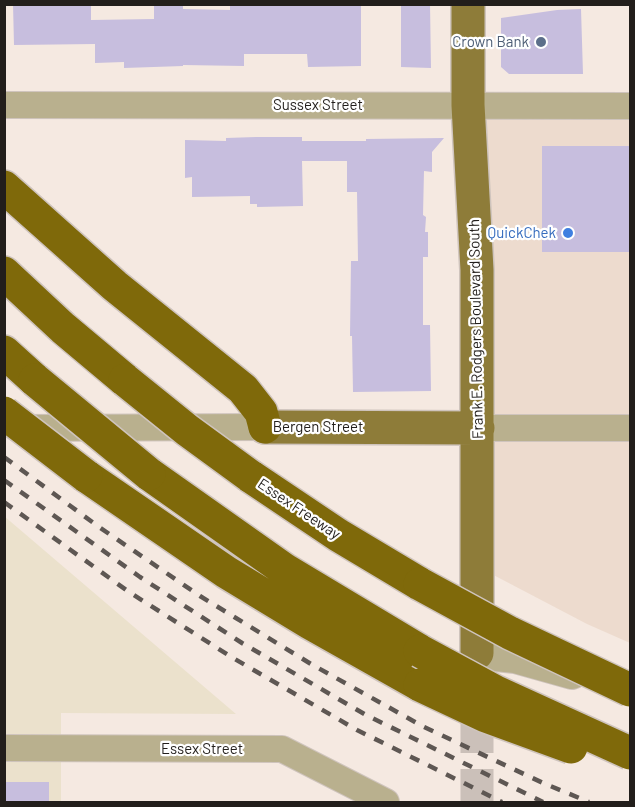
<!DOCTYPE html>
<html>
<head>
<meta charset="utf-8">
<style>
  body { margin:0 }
  #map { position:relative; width:635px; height:807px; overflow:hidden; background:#f5e9e1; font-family:Barlow,sans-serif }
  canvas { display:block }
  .frame { position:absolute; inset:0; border:6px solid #221e1b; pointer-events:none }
</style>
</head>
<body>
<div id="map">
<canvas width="635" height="807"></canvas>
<div class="frame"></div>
</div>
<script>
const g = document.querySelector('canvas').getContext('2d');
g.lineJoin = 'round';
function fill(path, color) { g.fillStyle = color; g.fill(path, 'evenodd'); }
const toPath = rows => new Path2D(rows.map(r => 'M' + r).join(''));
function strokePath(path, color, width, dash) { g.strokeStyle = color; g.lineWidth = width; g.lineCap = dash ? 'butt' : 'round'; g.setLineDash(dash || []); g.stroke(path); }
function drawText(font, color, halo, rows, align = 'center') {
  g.font = font + ' Barlow,sans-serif'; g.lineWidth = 4.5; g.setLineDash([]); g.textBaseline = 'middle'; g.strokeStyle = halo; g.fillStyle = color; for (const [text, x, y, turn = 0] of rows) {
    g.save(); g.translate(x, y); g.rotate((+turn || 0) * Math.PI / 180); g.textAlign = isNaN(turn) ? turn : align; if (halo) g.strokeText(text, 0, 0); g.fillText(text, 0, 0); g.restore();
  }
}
const built = toPath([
  [479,110,630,112,630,643,587,624,482,569]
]);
const industrial = toPath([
  [4,516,236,714,61,713,61,802,5,802]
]);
const building = toPath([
  [13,4,91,4,91,20,154,19,154,4,183,4,183,9,230,10,230,4,361,4,361,66,308,67,307,54,244,54,244,66,183,65,183,66,124,68,124,62,95,63,95,44,14,45],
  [401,4,430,4,431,68,401,67],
  [581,9,583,74,509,74,501,67,501,18,557,10],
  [256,137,302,137,302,141,366,141,366,139,444,138,432,152,432,172,424,171,423,215,426,217,425,232,428,232,428,257,423,257,423,325,430,325,431,391,353,392,352,336,350,336,351,261,358,261,357,192,347,192,347,161,302,161,303,206,257,207,257,204,250,204,250,196,192,197,192,177,185,178,185,140,226,141,226,138],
  [542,146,630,146,630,252,542,252],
  [4,782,49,782,49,802,4,802]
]);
const primaryTunnel = toPath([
  [477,802,477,684]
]);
const minor = toPath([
  [4,105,630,106],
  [17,428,265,427],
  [478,428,630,428],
  [4,748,282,749,386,802]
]);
const tertiary = toPath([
  [477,653,515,657,572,673]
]);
const primary = toPath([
  [468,4,468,105,477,270,477,653],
  [265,427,478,428]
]);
const motorway = toPath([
  [4,187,115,286,243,389,261,412,265,427],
  [4,273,63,328,125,380],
  [4,352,35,380],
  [149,474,285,570,420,651],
  [86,476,226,572,310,623,420,685],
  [250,476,338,535,420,584]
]);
const rail = toPath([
  [4,457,99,527,200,596,311,664,424,727,543,783,589,802],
  [4,480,140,577,242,643,366,715,543,802],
  [4,502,129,592,233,658,357,730,502,802]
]);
const motorwayBridge = toPath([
  [35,380,149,474],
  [125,380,187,430,250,476],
  [4,413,86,476],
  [420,584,510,633,630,690],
  [420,651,496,692,630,753],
  [420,685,486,716,571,747]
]);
const markers = [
  [541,42,6,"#5c6f8a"],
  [568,233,6,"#3f7fe0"]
];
const serviceNames = [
  ["Crown Bank",529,42]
];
const streetNames = [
  ["Sussex Street",318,105],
  ["Frank E. Rodgers Boulevard South",476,329,-91],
  ["Bergen Street",318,427],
  ["Essex Freeway",299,509,34],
  ["Essex Street",202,749]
];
const shopNames = [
  ["QuickChek",556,233]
];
fill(built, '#eddbce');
fill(industrial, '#ebe1cc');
fill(building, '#c7bede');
strokePath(primaryTunnel, '#cbc0b9', 33, [33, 16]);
strokePath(minor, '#cfc4bd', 28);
strokePath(tertiary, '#cfc4bd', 34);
strokePath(primary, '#cfc4bd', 36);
strokePath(motorway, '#cfc4bd', 36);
strokePath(minor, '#b9b08e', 26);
strokePath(tertiary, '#b9b08e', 32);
strokePath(primary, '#8e7c39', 33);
strokePath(motorway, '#7f690a', 33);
strokePath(rail, '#5e5753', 4.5, [10, 10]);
strokePath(motorwayBridge, '#cfc4bd', 36, []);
strokePath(motorwayBridge, '#7f690a', 33);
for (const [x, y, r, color] of markers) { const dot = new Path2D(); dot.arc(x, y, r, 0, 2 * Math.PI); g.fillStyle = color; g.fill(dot); strokePath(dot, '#fff', 2); }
drawText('15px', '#4e5e75', '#fff', serviceNames, 'right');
drawText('15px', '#221e1b', '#fff', streetNames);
drawText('15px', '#366cbe', '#fff', shopNames, 'right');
</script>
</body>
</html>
